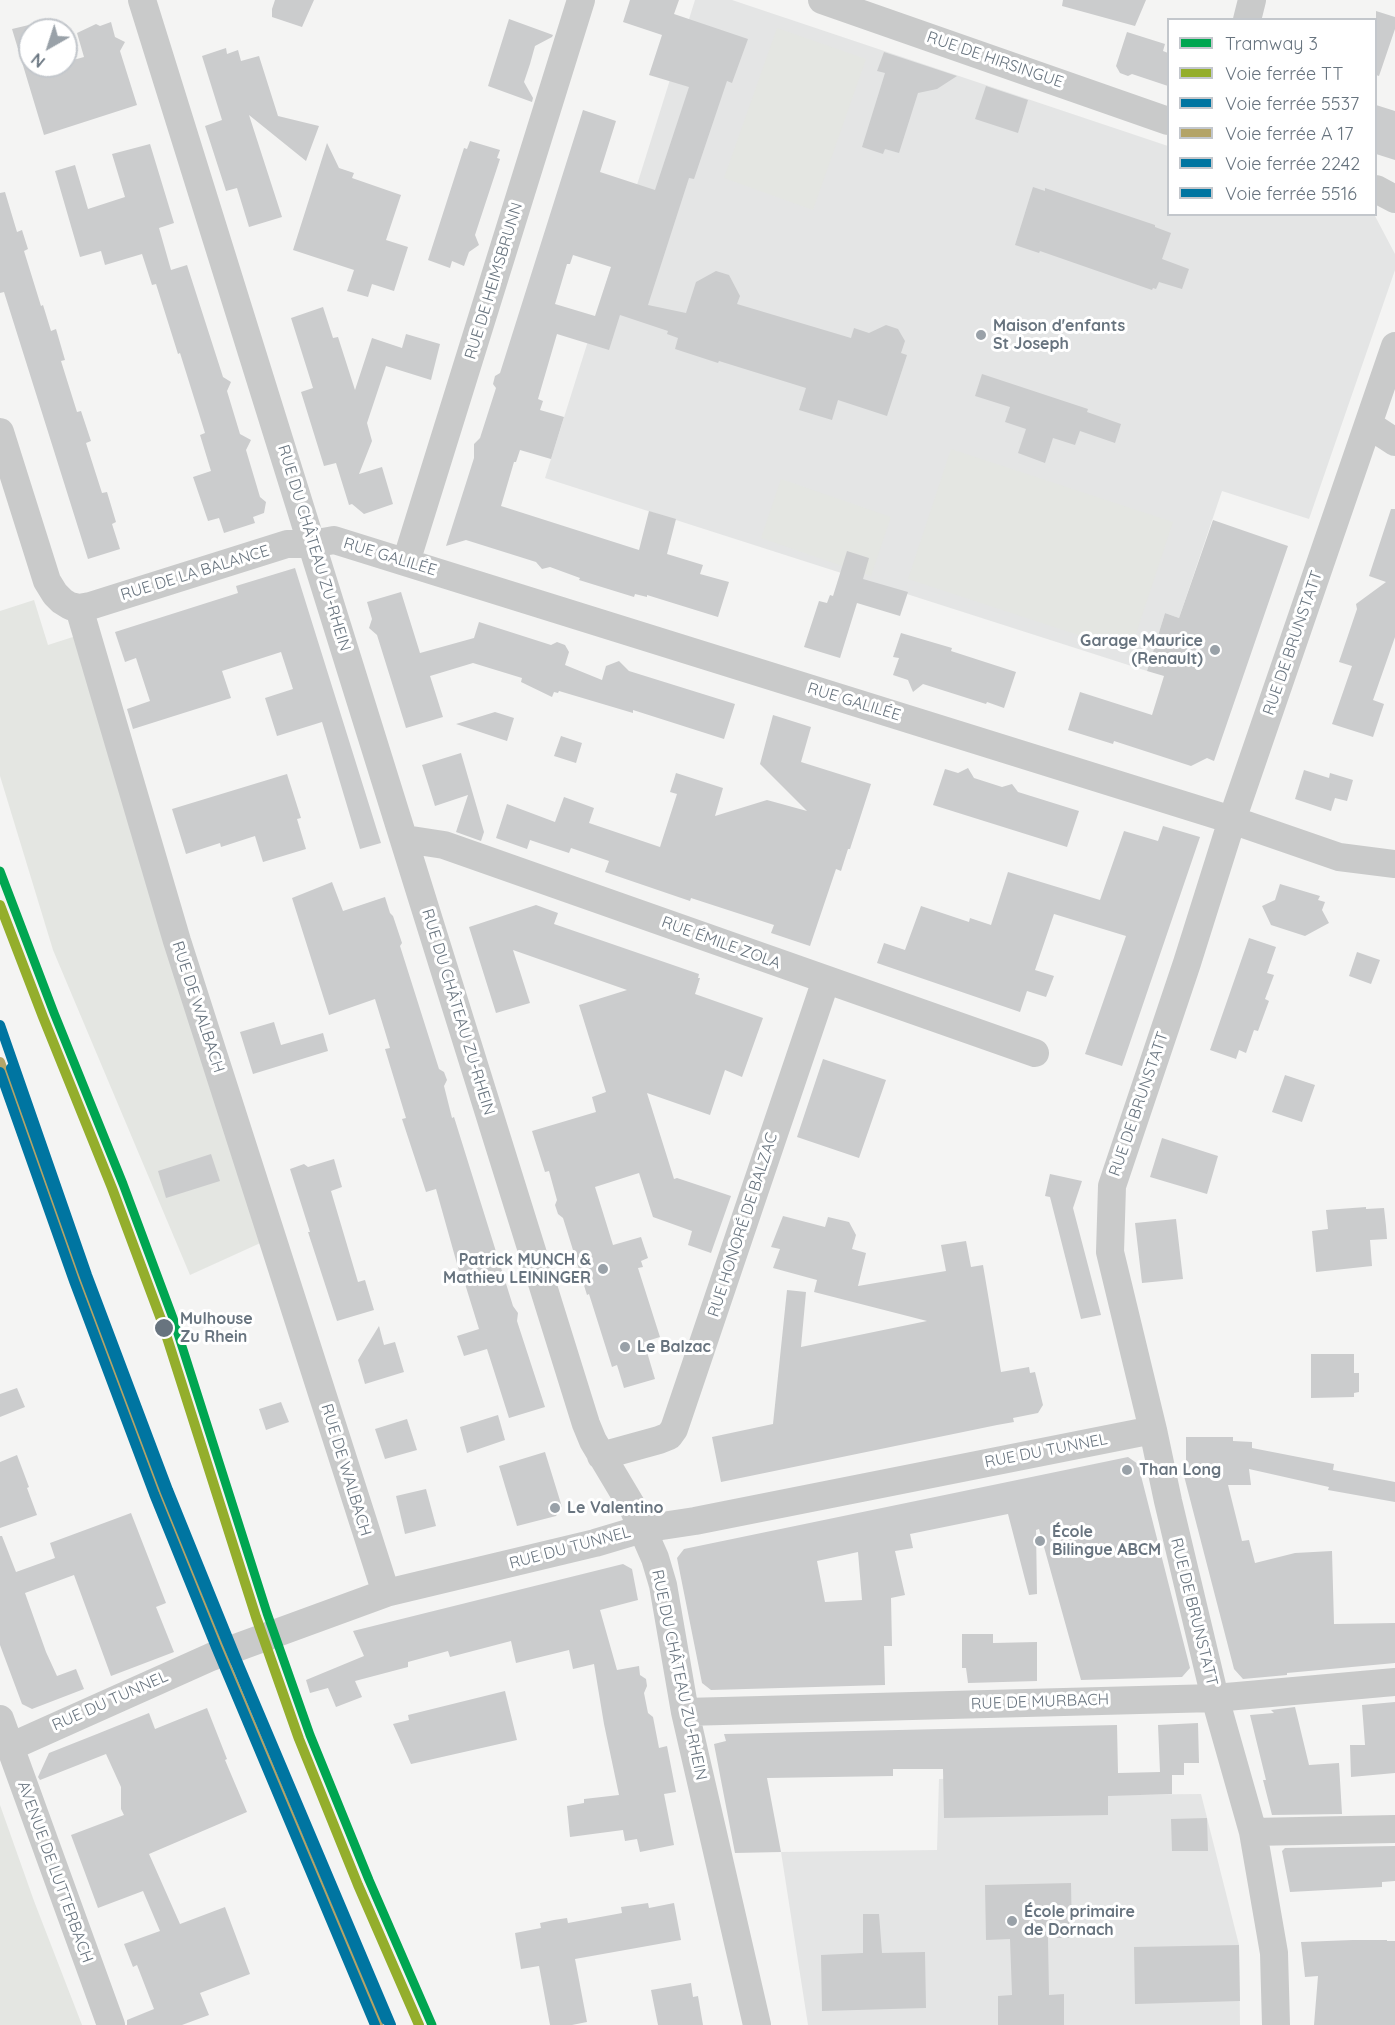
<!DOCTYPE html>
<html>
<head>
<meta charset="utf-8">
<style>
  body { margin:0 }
  #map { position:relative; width:1395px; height:2025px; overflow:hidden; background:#f4f4f3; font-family:Quicksand,sans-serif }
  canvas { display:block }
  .legend { position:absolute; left:1167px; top:18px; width:210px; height:198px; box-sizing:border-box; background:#fff; border:2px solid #c3c7cc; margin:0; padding:8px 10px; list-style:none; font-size:18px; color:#68747f }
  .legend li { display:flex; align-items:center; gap:12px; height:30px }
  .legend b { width:30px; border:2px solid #c3c7cc }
  .north { position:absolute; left:18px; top:18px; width:60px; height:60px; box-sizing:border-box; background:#fff; border:2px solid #c3c7cc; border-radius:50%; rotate:219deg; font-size:16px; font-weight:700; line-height:24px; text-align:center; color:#68747f }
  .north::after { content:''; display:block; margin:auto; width:21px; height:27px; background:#99a1a8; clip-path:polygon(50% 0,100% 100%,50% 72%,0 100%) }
</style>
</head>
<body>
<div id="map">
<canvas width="1395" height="2025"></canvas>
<ul class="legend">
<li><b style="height:8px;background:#00a651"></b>Tramway 3</li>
<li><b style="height:8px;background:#94ae2c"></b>Voie ferrée TT</li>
<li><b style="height:8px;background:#0075a1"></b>Voie ferrée 5537</li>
<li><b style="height:8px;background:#b3a468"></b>Voie ferrée A 17</li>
<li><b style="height:8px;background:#0075a1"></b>Voie ferrée 2242</li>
<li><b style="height:8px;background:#0075a1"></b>Voie ferrée 5516</li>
</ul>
<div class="north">N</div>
</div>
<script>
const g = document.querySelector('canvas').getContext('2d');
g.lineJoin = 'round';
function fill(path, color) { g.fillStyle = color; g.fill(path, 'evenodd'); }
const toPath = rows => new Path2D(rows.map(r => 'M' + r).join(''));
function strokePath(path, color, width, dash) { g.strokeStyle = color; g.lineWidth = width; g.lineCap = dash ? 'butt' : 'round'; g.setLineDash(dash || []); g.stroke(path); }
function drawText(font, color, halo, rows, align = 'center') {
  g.font = font + ' Quicksand,sans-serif'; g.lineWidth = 6; g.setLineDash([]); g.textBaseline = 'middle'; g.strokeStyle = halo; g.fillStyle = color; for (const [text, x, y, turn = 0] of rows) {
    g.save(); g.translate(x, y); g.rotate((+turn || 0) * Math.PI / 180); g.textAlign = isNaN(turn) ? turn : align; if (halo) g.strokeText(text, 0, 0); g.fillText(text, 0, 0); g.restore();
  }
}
const built = toPath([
  [695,0,732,0,1168,146,1168,214,1375,216,1395,254,1395,270,1309,519,1222,491,1179,618,1165,613,1147,671,545,478],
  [1092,1776,1094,1795,1201,1794,1239,1945,1240,2025,808,2025,781,1852,937,1850,939,1779]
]);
const green = toPath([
  [777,28,866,59,813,210,724,178],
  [951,449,1173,522,1130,652,908,579],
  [781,479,891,517,871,576,761,538],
  [34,600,48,645,76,636,267,1240,190,1275,53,950,0,776,0,611],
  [0,1805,34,1901,82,2025,0,2025]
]);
const building = toPath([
  [275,0,314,0,302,27,272,17,272,9],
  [630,0,679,0,674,14,748,39,732,83,727,81,694,179,689,178,648,305,686,313,696,282,716,271,729,275,740,296,737,304,851,338,854,328,869,333,886,325,898,329,905,341,901,353,907,355,887,416,838,400,832,420,799,410,806,388,719,361,718,363,675,349,678,338,667,334,668,331,620,315,609,350,557,334,538,399,543,401,540,410,564,417,551,459,520,450,516,462,514,462,501,506,639,550,649,511,676,519,667,554,703,565,700,574,729,582,718,617,647,595,647,597,635,594,634,597,579,580,580,578,550,567,542,569,536,562,466,540,446,546,474,458,474,444,480,438,496,388,493,384,495,376,500,373,583,110,616,121,600,172,655,190,689,87,649,75,662,35,623,22],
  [573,255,611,267,595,316,555,304,567,264,570,264],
  [1063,0,1146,0,1135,26,1062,6],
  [1376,11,1395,17,1395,29,1379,76,1376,75],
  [509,19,553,35,552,37,535,46,530,64,524,82,533,98,532,102,488,86],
  [111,22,115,37,125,42,120,51,137,105,44,135,12,29,33,24,34,30,30,30,30,66,45,66,45,68,66,66,66,62,84,57,77,33,96,24,100,26],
  [1127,32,1165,44,1163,51,1168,53,1168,86,1132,74,1128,76,1120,73,1116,66],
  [226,48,227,54,238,50,241,61,259,56,278,116,319,126,306,161,249,115,282,217,249,227,237,188,226,191,205,126,222,120,202,56],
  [884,52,957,76,937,89,918,93,899,153,885,149,883,154,862,147,885,73,877,71],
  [986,86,1028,100,1018,133,975,119],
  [1376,105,1395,111,1395,160,1376,154],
  [470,141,500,150,497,158,500,159,475,235,479,245,469,252,464,266,452,261,450,268,428,260,464,148,467,149],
  [327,143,339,168,354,173,352,178,401,195,386,240,408,247,394,291,372,284,368,297,347,291,354,270,293,250],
  [150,144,174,223,159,228,171,270,187,265,223,377,231,382,227,391,240,434,251,440,246,450,260,497,266,502,264,513,253,517,255,523,224,533,219,518,208,521,193,477,211,471,200,435,205,433,180,353,178,354,156,284,152,285,142,254,105,265,101,251,80,257,55,171,75,165,88,209,125,197,112,154],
  [1033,187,1045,191,1045,188,1155,225,1155,227,1171,233,1162,259,1189,269,1182,289,1159,282,1156,289,1153,288,1152,290,1040,251,1039,253,1015,245],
  [5,192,17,232,22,230,28,249,24,251,41,306,43,305,51,331,56,329,65,360,61,361,77,412,81,411,91,441,86,443,102,493,107,492,116,522,112,524,120,549,88,559,4,292,0,293,0,193],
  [323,307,333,338,338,337,355,390,372,338,402,348,406,334,440,344,431,380,386,366,367,423,372,441,359,474,382,467,393,504,364,514,352,504,349,505,336,463,324,466,301,392,313,388,291,318],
  [982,374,1088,409,1087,412,1121,424,1115,443,1080,431,1075,445,1053,438,1045,463,1018,453,1026,429,1005,422,1010,407,975,396],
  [1391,509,1395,509,1395,637,1373,700,1384,704,1373,737,1332,724,1352,666,1339,662,1357,609,1356,604,1386,582,1369,576],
  [1213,520,1288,546,1214,761,1207,758,1191,766,1114,741,1113,744,1068,730,1080,692,1152,715,1164,676,1147,671,1165,613,1179,618],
  [847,551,869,558,863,579,908,592,900,616,857,603,840,658,804,647,819,601,827,603,830,595,833,596],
  [295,568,381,843,360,849,322,722,277,736,265,698,293,689,281,652,222,671,231,698,133,729,127,709,150,701,136,658,125,662,115,632,238,593,236,586],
  [401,592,420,653,474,638,479,622,551,645,557,642,565,645,569,652,565,665,602,680,606,666,619,661,629,671,735,704,724,739,633,710,633,713,559,691,558,693,554,692,552,697,521,682,522,678,473,663,430,676,443,717,406,728,377,635,369,628,372,619,367,602],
  [901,633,952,648,951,651,1016,672,1004,708,987,702,986,704,923,684,913,692,908,680,893,675,899,658,893,657],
  [495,712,514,718,507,741,456,724],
  [773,715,811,727,801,762,871,784,850,849,848,849,841,871,836,869,810,946,771,933,774,925,691,898,690,901,605,872,609,861,571,848,569,853,530,840,527,849,496,838,507,804,555,822,564,797,594,808,589,823,660,847,677,794,670,792,676,773,723,788,715,816,767,800,807,811,760,764],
  [561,736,582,743,576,763,554,756],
  [461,753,484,832,481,841,456,832,468,795,435,806,422,765],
  [968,768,974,778,1002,787,1012,784,1018,792,1079,811,1067,847,933,805,945,769,958,773],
  [1304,770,1329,778,1330,773,1353,780,1347,801,1335,798,1331,811,1295,799],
  [287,774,301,818,297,819,306,849,263,862,255,836,221,847,220,843,186,854,172,809],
  [1163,826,1200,837,1122,1066,1085,1054,1126,936,1054,914,1035,970,1054,976,1046,997,1027,991,1020,1012,877,963,884,943,905,950,921,906,969,922,970,918,991,925,1008,872,1100,900,1124,831,1158,841],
  [332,882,343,911,385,897,390,913,393,916,402,943,400,946,439,1069,444,1072,447,1080,444,1086,452,1118,454,1117,513,1306,518,1313,517,1321,545,1407,509,1418,487,1349,464,1356,457,1336,479,1329,461,1271,459,1271,436,1189,426,1192,402,1119,406,1118,385,1049,390,1048,375,999,329,1015,292,898],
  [1280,884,1320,896,1318,900,1325,902,1322,910,1329,923,1305,936,1271,925,1262,906,1275,900],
  [536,905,558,913,554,924,699,974,698,978,700,978,695,994,763,1018,742,1077,725,1070,710,1115,647,1093,674,1179,677,1178,731,1196,711,1253,688,1245,692,1231,653,1217,639,1173,595,1187,613,1245,641,1237,648,1258,641,1261,643,1267,638,1268,660,1337,644,1342,655,1379,624,1388,617,1365,612,1367,589,1294,587,1295,563,1218,558,1214,555,1205,557,1200,549,1171,545,1172,532,1131,596,1112,592,1097,606,1092,579,1005,627,990,513,950,530,1003,496,1013,469,927],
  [1249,938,1276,947,1267,973,1274,975,1265,999,1269,1001,1258,1031,1254,1030,1246,1053,1239,1050,1236,1059,1210,1050],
  [1357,952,1380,960,1371,984,1349,976],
  [274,1022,281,1045,323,1033,328,1051,253,1074,240,1032],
  [823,1059,886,1080,859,1158,797,1137],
  [1285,1075,1315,1085,1302,1122,1272,1112],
  [1162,1138,1218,1156,1207,1194,1150,1177],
  [211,1154,220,1181,166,1198,158,1171],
  [334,1159,342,1187,331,1191,358,1282,365,1280,374,1310,337,1321,308,1232,310,1232,290,1169,304,1164,308,1167],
  [1050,1174,1082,1181,1073,1208,1101,1315,1081,1319,1050,1197,1045,1196],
  [1366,1207,1366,1209,1384,1208,1386,1226,1387,1239,1370,1240,1372,1266,1316,1272,1312,1231,1328,1229,1326,1210],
  [783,1216,825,1227,828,1217,849,1222,856,1235,852,1249,866,1253,858,1286,946,1271,941,1245,966,1241,971,1267,983,1265,1001,1372,1029,1367,1030,1373,1035,1372,1043,1405,1038,1413,1013,1418,1014,1422,997,1425,721,1482,712,1437,773,1424,787,1290,806,1292,801,1347,927,1321,814,1292,817,1280,773,1268,780,1249,771,1247],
  [1176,1219,1183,1279,1142,1283,1135,1223],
  [379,1326,384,1345,395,1342,404,1372,365,1384,358,1360],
  [1311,1354,1354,1354,1354,1373,1359,1373,1359,1392,1354,1393,1354,1397,1311,1398],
  [17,1388,25,1407,0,1417,0,1394],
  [281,1402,289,1422,266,1430,259,1409],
  [498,1415,505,1440,467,1453,460,1427],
  [407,1419,417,1450,385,1459,375,1429],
  [1186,1437,1233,1437,1233,1441,1252,1442,1252,1448,1334,1464,1333,1470,1395,1482,1395,1502,1328,1490,1329,1487,1249,1469,1251,1485,1228,1485,1242,1541,1249,1540,1255,1563,1295,1553,1332,1551,1334,1624,1395,1623,1395,1663,1287,1673,1287,1675,1243,1679,1234,1669,1183,1472,1187,1472,1186,1465],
  [545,1452,562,1507,556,1516,517,1526,499,1466],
  [17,1455,29,1487,27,1488,37,1515,0,1528,0,1462],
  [1128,1457,1138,1464,1190,1668,1182,1677,1081,1680,1039,1529,1036,1530,1037,1594,1029,1595,1008,1514,910,1534,913,1548,895,1551,905,1595,891,1598,892,1646,884,1646,885,1685,711,1690,702,1683,677,1558,684,1549],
  [858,1552,862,1600,825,1602,817,1561],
  [426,1489,436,1526,405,1534,396,1496],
  [131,1513,166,1603,156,1607,174,1652,111,1676,74,1575,25,1593,46,1652,57,1676,76,1669,84,1689,32,1709,22,1704,0,1645,0,1536,2,1536,16,1572,55,1558,50,1543],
  [623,1564,632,1569,638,1600,600,1610,617,1670,639,1666,640,1675,646,1679,647,1686,644,1693,648,1713,653,1717,659,1748,667,1746,676,1792,664,1794,674,1845,640,1852,637,1839,625,1841,623,1830,570,1837,567,1806,584,1803,584,1799,619,1795,604,1724,594,1664,573,1669,569,1650,516,1663,511,1641,450,1657,448,1651,408,1662,408,1667,355,1681,362,1697,336,1707,328,1688,310,1693,306,1680,364,1656,353,1631],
  [962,1634,993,1634,993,1643,1037,1642,1037,1681,968,1683,966,1668,962,1668],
  [505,1691,517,1740,411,1764,393,1724,409,1720,408,1715],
  [1395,1702,1395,1773,1351,1777,1350,1745,1365,1745,1362,1705],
  [1295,1707,1309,1765,1339,1763,1342,1814,1272,1815,1263,1780,1266,1780,1250,1715,1274,1713,1271,1710],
  [207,1708,227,1759,225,1760,247,1812,149,1854,180,1924,225,1907,250,1974,200,1993,209,2015,182,2025,127,2025,127,2020,154,2009,137,1965,133,1967,124,1944,160,1931,143,1891,98,1908,71,1835,124,1815,121,1809,121,1787,106,1754,40,1780,38,1777,49,1753,97,1734,149,1713,155,1729],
  [1198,1723,1199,1763,1184,1763,1184,1775,1172,1775,1172,1794,1108,1796,1108,1815,944,1818,943,1769,893,1769,893,1776,767,1778,781,1852,735,1853,714,1744,726,1741,724,1734,1117,1725,1118,1773,1160,1772,1158,1725],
  [1207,1818,1208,1851,1172,1851,1171,1819],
  [1395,1846,1395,1881,1382,1882,1382,1887,1290,1892,1282,1851,1285,1848],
  [1071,1883,1072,1938,1048,1938,1049,1995,1064,1994,1064,2025,998,2025,998,1996,1012,1995,1010,1939,986,1940,985,1885],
  [648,1903,649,1908,674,1903,681,1940,575,1959,587,2022,572,2025,550,2025,539,1966,521,1969,515,1933,541,1928,540,1923,554,1920,567,1918,568,1923,622,1913,621,1907],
  [863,1914,879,1914,882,1953,925,1952,926,2008,822,2011,821,1955,863,1953],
  [1353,1940,1387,1940,1387,1941,1395,1941,1395,2025,1314,2025,1318,1976,1305,1977,1301,1942],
  [1239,1945,1240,2001,1135,2004,1134,1947],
  [691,1983,693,1997,698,1996,703,2025,658,2025,651,1990]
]);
const minor = toPath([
  [142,0,586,1424,593,1441,633,1508,655,1558,663,1585,685,1712,757,2025],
  [822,0,1168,121],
  [1247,20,1252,0],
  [1376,189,1395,199],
  [1369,425,1395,442],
  [0,432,47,581,55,594,62,601,70,606,79,608,177,941,386,1593],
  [406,562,581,0],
  [79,608,90,606,287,544,312,544,334,540,1232,820,1339,857,1395,864],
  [405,839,444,845,1035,1053],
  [601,1456,659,1440,669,1436,674,1429,826,980],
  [685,1712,1215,1698,1395,1682],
  [0,1719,111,2025],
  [10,1747,211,1657,386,1593,595,1543,642,1529,695,1521,1153,1430],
  [1253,1832,1395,1829],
  [1276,2025,1274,1953,1253,1832,1215,1698,1168,1501,1153,1430,1110,1252,1112,1186,1187,963,1232,820,1395,346]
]);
const rail1 = toPath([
  [0,905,43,1017,112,1188,162,1322,256,1617,299,1739,358,1885,419,2025]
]);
const rail2 = toPath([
  [0,1025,87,1275,168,1490,238,1663,391,2025]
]);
const rail3 = toPath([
  [0,1062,76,1279,157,1495,227,1668,378,2025]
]);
const rail4 = toPath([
  [0,1072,74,1281,154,1494,216,1647,375,2025]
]);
const rail5 = toPath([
  [11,1068,85,1277,165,1490,227,1642,386,2020]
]);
const tram1 = toPath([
  [0,871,54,1013,123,1184,173,1318,267,1613,310,1735,369,1880,432,2025]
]);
const markers = [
  [981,335,6,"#99a1a8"],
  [1215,650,6,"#99a1a8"],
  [603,1269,6,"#99a1a8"],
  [164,1328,10,"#68747f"],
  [625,1347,6,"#99a1a8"],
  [1127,1470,6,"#99a1a8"],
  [555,1508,6,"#99a1a8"],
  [1040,1541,6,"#99a1a8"],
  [1012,1921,6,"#99a1a8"]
];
const streetNames = [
  ["RUE DE HIRSINGUE",995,60,19],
  ["RUE DE HEIMSBRUNN",494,281,-73],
  ["RUE DU CHÂTEAU ZU-RHEIN",314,548,73],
  ["RUE GALILÉE",390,557,17],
  ["RUE DE LA BALANCE",195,573,-17],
  ["RUE DE BRUNSTATT",1293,643,-71],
  ["RUE GALILÉE",854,702,17],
  ["RUE ÉMILE ZOLA",721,943,20],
  ["RUE DE WALBACH",198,1007,72],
  ["RUE DU CHÂTEAU ZU-RHEIN",458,1012,73],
  ["RUE DE BRUNSTATT",1139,1104,-71],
  ["RUE HONORÉ DE BALZAC",743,1225,-72],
  ["RUE DU TUNNEL",1046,1451,-11],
  ["RUE DE WALBACH",346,1470,73],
  ["RUE DU TUNNEL",570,1548,-15],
  ["RUE DE BRUNSTATT",1194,1612,76],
  ["RUE DU CHÂTEAU ZU-RHEIN",679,1675,78],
  ["RUE DU TUNNEL",110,1701,-24],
  ["RUE DE MURBACH",1040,1702,-2],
  ["AVENUE DE LUTTERBACH",55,1872,70]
];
const poiNames = [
  ["Maison d'enfants",993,326],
  ["St Joseph",993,344],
  ["Garage Maurice",1203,641,"right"],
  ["(Renault)",1203,659,"right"],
  ["Patrick MUNCH &",591,1260,"right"],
  ["Mathieu LEININGER",591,1278,"right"],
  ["Le Balzac",637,1347],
  ["Than Long",1139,1470],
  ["Le Valentino",567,1508],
  ["École",1052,1532],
  ["Bilingue ABCM",1052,1550],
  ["École primaire",1024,1912],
  ["de Dornach",1024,1930]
];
const stopNames = [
  ["Mulhouse",180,1319],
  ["Zu Rhein",180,1337]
];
fill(built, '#e4e5e5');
fill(green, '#e4e6e2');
fill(building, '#cbcccd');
strokePath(minor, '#c9caca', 28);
strokePath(rail1, '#94ae2c', 10);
strokePath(rail2, '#0075a1', 10);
strokePath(rail3, '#b3a468', 10);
strokePath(rail4, '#0075a1', 10);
strokePath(rail5, '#0075a1', 10);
strokePath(tram1, '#00a651', 9);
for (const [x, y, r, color] of markers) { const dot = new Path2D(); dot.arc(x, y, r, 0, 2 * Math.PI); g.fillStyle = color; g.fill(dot); strokePath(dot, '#fff', 2); }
drawText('16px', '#68747f', '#fff', streetNames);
drawText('bold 16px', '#68747f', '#fff', poiNames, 'left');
drawText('bold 16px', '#68747f', '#fff', stopNames, 'left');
</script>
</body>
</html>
